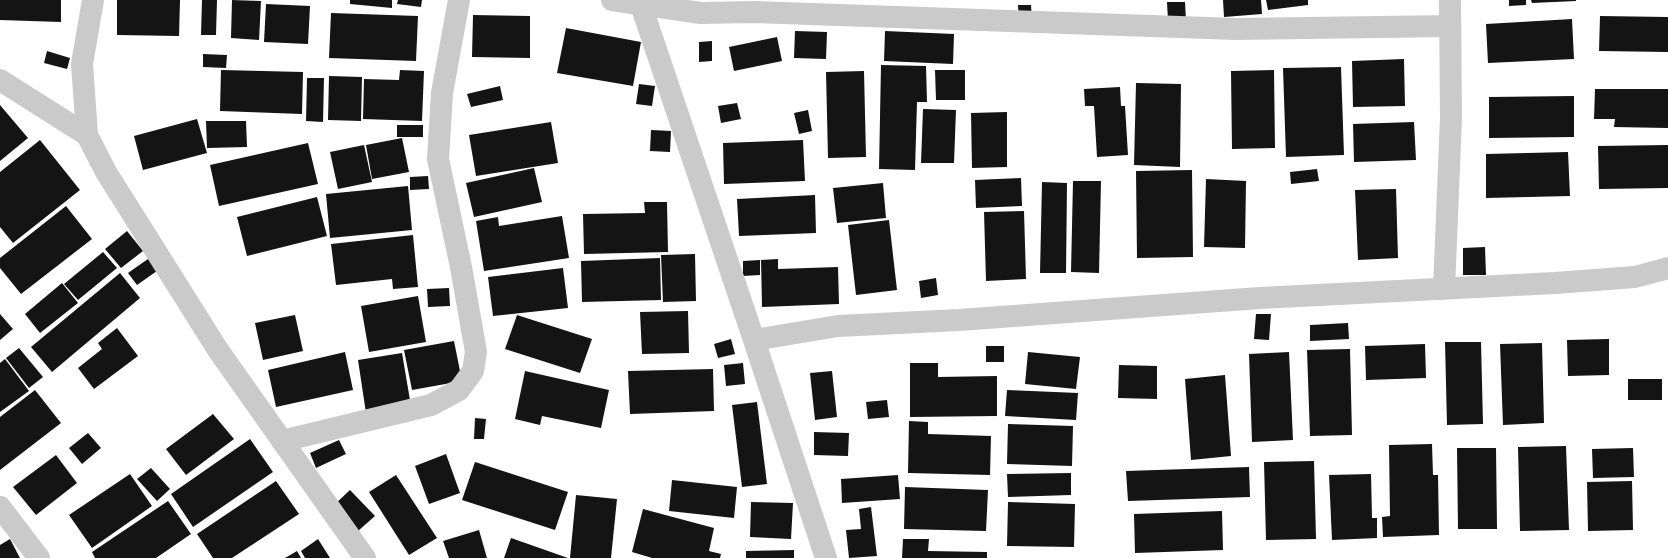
<!DOCTYPE html>
<html>
<head>
<meta charset="utf-8">
<style>
  body { margin:0 }
  canvas { display:block; background:#fff }
</style>
</head>
<body>
<canvas width="1668" height="558"></canvas>
<script>
const g = document.querySelector('canvas').getContext('2d');
g.lineJoin = 'round';
function fill(path, color) { g.fillStyle = color; g.fill(path, 'evenodd'); }
const toPath = rows => new Path2D(rows.map(r => 'M' + r).join(''));
function strokePath(path, color, width, dash) { g.strokeStyle = color; g.lineWidth = width; g.lineCap = dash ? 'butt' : 'round'; g.setLineDash(dash || []); g.stroke(path); }
const building = toPath([
  [0,0,61,0,61,22,0,20],
  [117,0,180,0,179,36,117,35],
  [202,0,217,0,216,35,201,35],
  [232,0,261,1,259,40,231,38],
  [350,0,392,0,392,8,350,4],
  [398,0,422,0,421,7,397,4],
  [1223,0,1261,0,1262,14,1224,17],
  [1266,0,1308,0,1308,5,1268,10],
  [1509,0,1526,0,1526,5,1509,6],
  [1531,0,1576,0,1576,1,1532,3],
  [1167,2,1185,2,1186,21,1168,21],
  [266,4,310,6,308,44,264,42],
  [1018,5,1031,5,1032,21,1019,21],
  [331,13,418,16,416,61,329,58],
  [473,15,530,16,530,58,472,57],
  [1600,16,1668,17,1668,52,1599,51],
  [1572,19,1574,59,1488,63,1486,24],
  [566,28,641,42,633,86,557,73],
  [795,31,827,32,826,59,794,58],
  [885,31,954,34,953,64,884,61],
  [777,37,782,61,734,71,729,47],
  [712,41,712,61,699,62,699,42],
  [47,51,70,58,67,69,44,63],
  [203,54,227,55,226,68,203,67],
  [1404,59,1405,106,1353,107,1352,61],
  [881,65,926,66,927,102,917,102,915,170,879,169],
  [1341,67,1344,155,1286,157,1283,68],
  [221,70,303,72,302,114,220,111],
  [400,70,424,71,422,121,363,119,364,79,399,80],
  [935,70,965,70,965,100,936,100],
  [1274,70,1275,148,1232,149,1231,71],
  [864,71,866,157,828,158,826,72],
  [329,76,362,77,361,121,328,120],
  [307,78,324,78,323,122,306,121],
  [1136,83,1181,84,1180,167,1134,165],
  [639,84,655,86,652,106,636,104],
  [500,86,503,100,471,107,467,94],
  [1120,87,1121,106,1125,106,1128,155,1097,157,1094,106,1085,106,1084,89],
  [1595,89,1668,89,1668,128,1614,127,1615,119,1594,119],
  [1574,96,1574,137,1489,138,1489,97],
  [737,103,741,119,721,123,718,106],
  [0,105,28,138,0,161],
  [923,109,956,110,954,163,921,163],
  [808,110,812,131,799,134,794,113],
  [1007,112,1007,167,972,168,971,113],
  [197,119,207,153,143,170,134,136],
  [206,121,246,121,247,147,207,148],
  [551,122,558,163,476,176,469,135],
  [1414,122,1416,160,1354,162,1353,124],
  [397,125,423,125,423,137,397,137],
  [651,130,671,131,670,152,650,151],
  [402,138,409,172,372,179,366,145],
  [40,140,80,190,13,243,0,227,0,172],
  [803,140,805,181,724,184,723,143],
  [308,143,318,184,219,206,210,165],
  [364,145,372,182,338,189,330,152],
  [1668,145,1668,188,1599,189,1598,146],
  [1568,152,1570,196,1486,198,1486,154],
  [534,168,542,202,474,217,466,183],
  [1317,169,1319,181,1291,184,1290,172],
  [1192,170,1193,257,1137,258,1136,171],
  [428,176,429,189,410,190,410,177],
  [1021,178,1022,206,976,208,975,180],
  [1206,179,1246,181,1245,248,1204,247],
  [1073,181,1101,181,1099,273,1071,272],
  [1042,182,1067,183,1066,273,1040,273],
  [883,183,886,218,837,223,833,188],
  [408,186,412,230,330,238,326,194],
  [1396,189,1398,258,1358,260,1355,190],
  [815,195,816,233,739,236,737,199],
  [317,197,327,236,247,256,237,217],
  [644,202,667,202,668,252,584,254,583,214,645,213],
  [66,206,92,239,21,294,0,268,0,258],
  [1024,211,1026,279,986,281,984,212],
  [562,216,569,258,484,271,476,221,498,217,499,226],
  [889,220,897,290,856,295,848,225],
  [127,231,143,251,121,268,105,249],
  [413,235,418,287,393,289,392,279,336,285,331,244],
  [1485,247,1486,275,1463,275,1463,248],
  [103,252,117,268,78,300,64,284],
  [155,254,164,266,137,285,128,273],
  [695,254,696,301,663,302,661,255],
  [660,258,661,300,582,302,581,261],
  [778,259,778,269,838,267,839,304,762,307,761,260],
  [760,260,760,275,743,276,743,261],
  [563,268,568,308,493,316,488,277],
  [120,273,140,298,52,372,31,347],
  [936,278,938,295,921,298,919,281],
  [62,283,78,303,40,333,25,314],
  [449,288,450,306,428,307,427,289],
  [418,296,426,342,369,352,361,306],
  [688,311,689,353,642,354,640,312],
  [0,314,13,329,0,340],
  [1256,314,1271,314,1269,340,1254,339],
  [295,315,303,351,263,360,255,323],
  [517,315,592,339,580,373,505,349],
  [1348,323,1349,339,1310,341,1310,325],
  [117,328,138,356,94,389,78,368,102,349,98,343],
  [731,339,735,354,718,358,714,344],
  [1609,339,1609,375,1568,376,1567,340],
  [454,341,462,381,412,390,404,350],
  [1445,342,1481,342,1483,424,1447,425],
  [1542,343,1544,423,1503,425,1500,344],
  [1425,344,1426,378,1366,380,1365,346],
  [986,346,1004,346,1004,362,986,362],
  [19,348,43,377,29,388,6,358],
  [1350,349,1352,435,1310,436,1307,350],
  [345,352,353,390,276,407,268,370],
  [1028,352,1080,357,1076,389,1025,384],
  [1289,352,1293,440,1252,442,1249,354],
  [402,353,411,406,366,413,358,360],
  [5,359,29,391,0,412,0,363],
  [743,363,745,384,726,386,724,365],
  [910,363,938,363,938,377,997,376,997,416,910,417],
  [1119,365,1157,366,1157,399,1118,398],
  [713,369,714,411,630,414,628,371],
  [525,371,609,390,601,428,542,416,540,425,515,419],
  [832,371,837,417,815,420,810,373],
  [1225,375,1231,456,1191,460,1185,379],
  [1628,379,1662,379,1662,400,1628,400],
  [35,390,61,423,0,470,0,417],
  [1007,390,1078,393,1076,420,1005,416],
  [887,400,889,417,868,419,866,402],
  [757,402,767,484,742,487,732,405],
  [213,414,234,439,186,475,166,449],
  [475,418,486,419,484,439,474,439],
  [909,421,928,422,928,434,991,436,990,475,908,473],
  [1008,424,1073,426,1072,466,1007,464],
  [814,432,849,433,848,456,814,455],
  [88,433,101,448,82,464,69,448],
  [250,439,273,472,193,527,171,494],
  [339,440,346,454,316,468,310,453],
  [1432,444,1433,475,1438,475,1439,535,1383,537,1382,517,1390,516,1389,445],
  [1566,446,1569,530,1520,531,1518,447],
  [1457,448,1496,448,1497,529,1458,529],
  [1633,448,1634,477,1593,478,1592,449],
  [446,454,460,493,429,504,415,466],
  [56,455,77,483,36,515,13,487],
  [1314,461,1316,539,1266,540,1264,462],
  [475,462,568,492,555,530,462,500],
  [1249,467,1250,497,1128,501,1126,471],
  [151,468,170,489,157,501,137,479],
  [1071,473,1071,495,1008,497,1007,474],
  [130,474,152,506,92,548,69,515],
  [1371,474,1372,518,1377,518,1377,538,1332,540,1329,475],
  [396,475,437,538,409,555,369,492],
  [898,475,900,499,842,503,841,479],
  [672,480,737,487,734,518,669,511],
  [276,481,299,514,232,558,213,558,197,534],
  [1632,481,1633,530,1588,531,1587,482],
  [905,487,988,490,986,531,904,529],
  [350,490,375,516,358,531,334,505],
  [576,495,617,499,611,558,570,558],
  [168,501,191,534,156,558,95,558,92,552],
  [751,502,793,503,791,539,750,537],
  [1008,502,1075,504,1074,547,1007,546],
  [871,507,877,556,849,558,846,530,861,529,859,509],
  [643,509,714,528,709,551,721,554,720,558,652,558,632,552],
  [1222,511,1223,550,1135,553,1134,514],
  [479,530,487,558,449,558,443,541],
  [511,538,568,558,504,558],
  [10,539,20,558,0,558,0,545],
  [318,539,330,558,305,558,301,551],
  [903,539,929,539,928,551,987,552,987,558,902,558],
  [794,550,794,558,746,558,746,551],
  [297,551,301,558,285,558]
]);
const minor = toPath([
  [93,0,82,64,87,135,106,172,218,350,365,558],
  [612,0,701,13,754,12,1236,29,1450,26],
  [641,5,754,340,826,558],
  [0,80,87,135],
  [1444,289,1451,118,1450,0],
  [754,340,838,326,959,320,1260,298,1555,283,1635,277,1668,268],
  [282,441,431,405,459,390,473,371,476,352,461,267,438,159,442,93,459,0],
  [0,507,39,558]
]);
fill(building, '#141414');
strokePath(minor, '#cacaca', 22);
</script>
</body>
</html>
